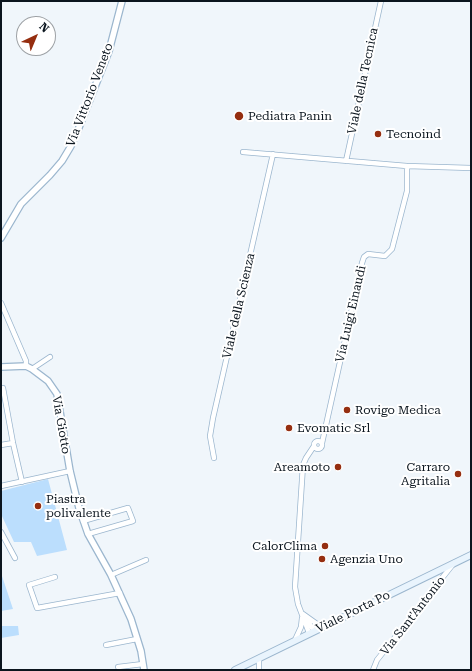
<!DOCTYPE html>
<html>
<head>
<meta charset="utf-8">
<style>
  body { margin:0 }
  #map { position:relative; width:472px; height:671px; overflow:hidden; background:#f0f6fb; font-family:"Roboto Serif",serif }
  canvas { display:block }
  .frame { position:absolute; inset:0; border:2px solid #0b151e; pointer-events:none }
  .north { position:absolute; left:16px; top:16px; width:40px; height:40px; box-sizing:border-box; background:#fff; border:1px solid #9da1a5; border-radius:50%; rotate:44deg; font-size:11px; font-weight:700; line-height:16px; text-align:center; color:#0b151e }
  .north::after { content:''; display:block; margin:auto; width:14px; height:18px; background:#952e10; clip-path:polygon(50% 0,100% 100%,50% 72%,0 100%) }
</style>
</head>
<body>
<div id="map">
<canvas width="472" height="671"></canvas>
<div class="frame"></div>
<div class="north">N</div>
</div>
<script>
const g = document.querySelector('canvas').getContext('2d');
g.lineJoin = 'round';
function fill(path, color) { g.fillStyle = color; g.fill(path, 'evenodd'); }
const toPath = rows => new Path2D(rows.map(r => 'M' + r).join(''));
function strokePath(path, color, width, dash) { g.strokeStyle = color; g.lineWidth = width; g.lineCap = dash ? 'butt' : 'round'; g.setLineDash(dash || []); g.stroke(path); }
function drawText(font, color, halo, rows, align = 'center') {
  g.font = font + ' "Roboto Serif",serif'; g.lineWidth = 4; g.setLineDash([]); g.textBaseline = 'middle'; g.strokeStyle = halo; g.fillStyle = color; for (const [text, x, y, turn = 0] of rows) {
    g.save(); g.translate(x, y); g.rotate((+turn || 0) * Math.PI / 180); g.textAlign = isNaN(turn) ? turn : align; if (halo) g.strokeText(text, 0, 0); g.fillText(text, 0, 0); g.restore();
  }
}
const green = toPath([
  [48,479,67,550,37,556,31,542,14,542,1,514,1,491],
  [1,573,13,609,1,611],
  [1,626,18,626,19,635,1,638]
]);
const minor = toPath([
  [243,152,407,166,471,168],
  [346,161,381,1],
  [1,303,26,361,26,366],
  [32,369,50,357],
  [3,388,13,443,22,482],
  '314 445a4 4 0 1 1 8 0a4 4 0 1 1-8 0Z',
  [322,443,362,263,364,257,368,254,385,256,392,249,407,191,407,166],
  [1,445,13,443],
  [214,458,210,436,213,418,273,154],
  [1,486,70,471],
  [83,521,128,508,133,521,88,534],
  [1,532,15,558],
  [111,575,146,560],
  [55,577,29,585,37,608,120,593],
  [303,614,317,624,324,626],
  [306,618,314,631],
  [309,633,298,604,295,587,303,465,306,458,314,446],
  [295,640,301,627,302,618],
  [106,645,137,639],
  [259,658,259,670],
  [118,667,143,664],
  [373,670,377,660,454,563]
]);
const tertiary = toPath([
  [1,238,21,204,50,175,62,161,71,146,78,130,109,51,122,1],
  [1,367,26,366,32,369,48,381,57,394,70,471,79,508,88,534,111,575,131,619,141,651,144,670]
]);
const secondary = toPath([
  [235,670,471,555]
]);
const markers = [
  [239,116,5,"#952e10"],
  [378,134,4,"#952e10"],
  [347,410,4,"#952e10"],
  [289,428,4,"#952e10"],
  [338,467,4,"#952e10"],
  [458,474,4,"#952e10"],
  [38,506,4,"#952e10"],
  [325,546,4,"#952e10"],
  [322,559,4,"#952e10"]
];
const streetNames = [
  ["Viale della Tecnica",363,81,-78],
  ["Via Vittorio Veneto",90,95,-69],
  ["Viale della Scienza",239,306,-77],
  ["Via Luigi Einaudi",351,314,-77],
  ["Via Giotto",61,425,80],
  ["Viale Porta Po",353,612,-26],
  ["Via Sant'Antonio",413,616,-52]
];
const poiNames = [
  ["Pediatra Panin",248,116],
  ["Tecnoind",386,134],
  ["Rovigo Medica",355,410],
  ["Evomatic Srl",297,428],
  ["Areamoto",330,467,"right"],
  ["Carraro",450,467,"right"],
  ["Agritalia",450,481,"right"],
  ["Piastra",46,499],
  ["polivalente",46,513],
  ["CalorClima",317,546,"right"],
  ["Agenzia Uno",330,559]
];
fill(green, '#bbdefd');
strokePath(minor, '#9bb6ce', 6);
strokePath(tertiary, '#9bb6ce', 8);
strokePath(secondary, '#9bb6ce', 8);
strokePath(minor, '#fff', 4.5);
strokePath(tertiary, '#fff', 5.5);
strokePath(secondary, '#e9f4fd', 6);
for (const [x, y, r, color] of markers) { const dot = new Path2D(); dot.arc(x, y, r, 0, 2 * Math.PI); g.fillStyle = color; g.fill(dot); strokePath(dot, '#fff', 1.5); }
drawText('12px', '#0b151e', '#fff', streetNames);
drawText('12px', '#0b151e', '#fff', poiNames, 'left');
</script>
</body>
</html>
